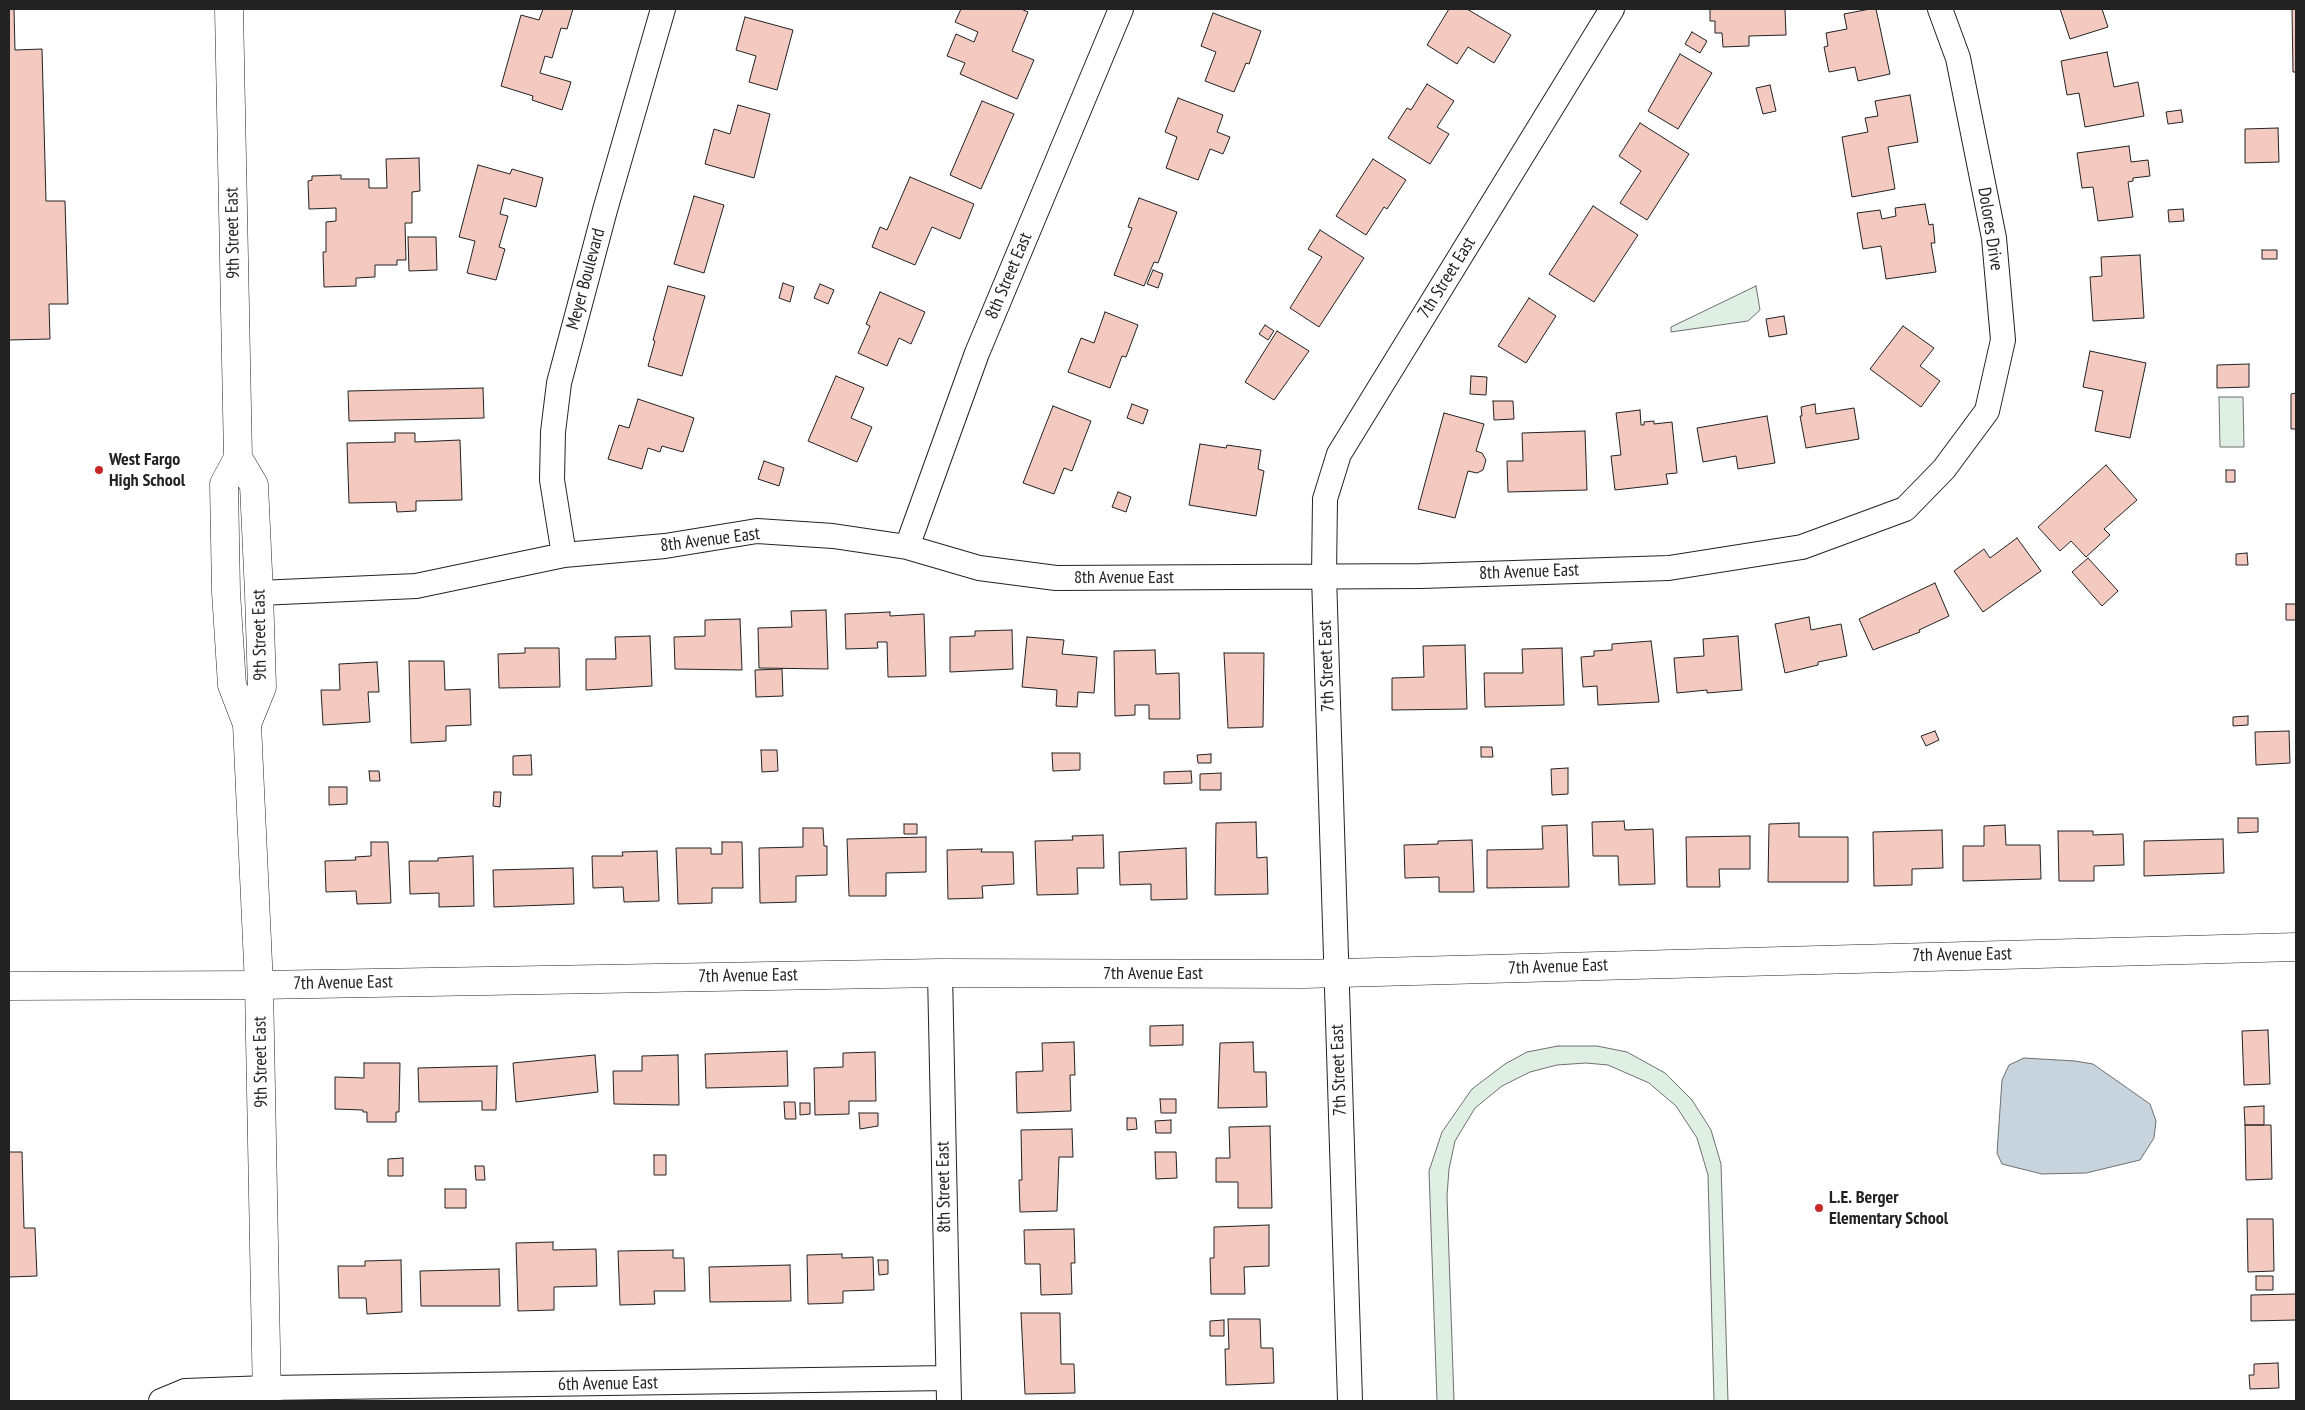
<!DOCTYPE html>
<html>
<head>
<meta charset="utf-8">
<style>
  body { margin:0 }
  #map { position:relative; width:2305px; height:1410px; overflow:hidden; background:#fff; font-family:"PT Sans Narrow",sans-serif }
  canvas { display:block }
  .frame { position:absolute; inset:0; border:10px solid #222; pointer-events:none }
</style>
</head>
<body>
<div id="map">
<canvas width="2305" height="1410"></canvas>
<div class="frame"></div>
</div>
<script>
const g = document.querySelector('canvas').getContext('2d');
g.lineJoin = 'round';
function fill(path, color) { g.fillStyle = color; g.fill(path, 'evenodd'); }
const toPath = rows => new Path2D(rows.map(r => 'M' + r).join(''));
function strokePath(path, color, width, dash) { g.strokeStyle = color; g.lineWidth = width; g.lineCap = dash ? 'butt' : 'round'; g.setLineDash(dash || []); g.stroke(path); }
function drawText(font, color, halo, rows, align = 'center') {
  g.font = font + ' "PT Sans Narrow",sans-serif'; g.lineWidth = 4; g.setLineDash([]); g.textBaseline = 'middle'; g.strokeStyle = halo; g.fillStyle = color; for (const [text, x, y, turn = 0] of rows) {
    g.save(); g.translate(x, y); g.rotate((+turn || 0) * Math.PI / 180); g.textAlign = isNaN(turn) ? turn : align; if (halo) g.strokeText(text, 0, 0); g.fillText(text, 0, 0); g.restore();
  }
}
const green = toPath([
  [1756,286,1760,310,1748,321,1671,332,1671,327,1756,286],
  [2219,397,2243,397,2244,447,2220,447,2219,397],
  [1558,1046,1597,1046,1627,1052,1665,1073,1692,1100,1711,1130,1721,1164,1728,1401,1714,1401,1708,1175,1697,1138,1676,1106,1649,1083,1608,1065,1586,1063,1557,1065,1530,1072,1502,1086,1475,1108,1455,1141,1449,1169,1447,1196,1454,1401,1437,1401,1429,1171,1442,1132,1472,1089,1505,1064,1527,1052,1558,1046]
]);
const water = toPath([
  [2024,1058,2075,1061,2093,1064,2150,1104,2156,1121,2154,1138,2140,1160,2086,1173,2042,1174,2002,1164,1997,1153,2002,1080,2009,1065,2024,1058]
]);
const building = toPath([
  [9,9,14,9,15,50,42,49,46,201,65,201,68,304,49,304,50,339,9,340,9,9],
  [543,9,573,9,567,29,561,28,552,58,545,56,540,73,571,82,562,110,532,100,533,96,501,86,521,15,539,20,543,9],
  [961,9,1021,9,1028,12,1012,51,1034,60,1017,99,960,74,965,63,947,56,956,34,974,42,978,32,955,22,961,9],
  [1449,9,1467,9,1511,35,1494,63,1468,47,1457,64,1427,45,1449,9],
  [1710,9,1785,9,1786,35,1749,36,1749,46,1723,47,1722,33,1715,33,1715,21,1710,21,1710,9],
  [1870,9,1876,9,1890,74,1858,81,1855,67,1829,72,1824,47,1828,46,1826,33,1847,29,1844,14,1870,9],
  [2060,9,2102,9,2108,27,2070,39,2060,9],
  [2292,9,2296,9,2296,72,2293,72,2292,9],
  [1213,13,1261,31,1249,64,1246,63,1234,92,1205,81,1216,52,1201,46,1213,13],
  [745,17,793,30,777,90,749,82,756,56,736,50,745,17],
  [1692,32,1707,41,1700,53,1685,44,1692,32],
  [2107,52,2114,87,2138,82,2144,116,2085,127,2079,93,2067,95,2061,61,2107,52],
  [1680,54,1712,73,1678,129,1648,111,1680,54],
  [1427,84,1454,101,1437,127,1449,134,1430,164,1388,138,1407,108,1411,110,1427,84],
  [1770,85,1776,111,1763,114,1756,88,1770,85],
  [1910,95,1918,142,1888,147,1895,189,1852,197,1842,137,1868,132,1865,118,1878,116,1875,101,1910,95],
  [1178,98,1223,115,1217,132,1230,137,1223,154,1210,149,1198,180,1166,168,1177,137,1165,132,1178,98],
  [982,101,1014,114,981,189,950,175,982,101],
  [738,105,770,114,754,178,705,164,714,129,730,134,738,105],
  [2181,110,2183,122,2168,124,2166,112,2181,110],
  [1640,123,1689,154,1647,220,1620,203,1641,171,1619,156,1640,123],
  [2278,128,2279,162,2245,163,2245,129,2278,128],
  [2129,146,2131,162,2148,160,2150,176,2133,178,2133,181,2128,182,2133,217,2098,221,2093,187,2082,188,2077,153,2129,146],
  [419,158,420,191,412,192,412,223,405,223,406,260,397,260,397,265,375,265,375,277,356,278,356,286,324,287,323,252,326,252,326,222,336,221,336,208,309,209,308,181,312,180,312,176,341,175,341,179,369,179,369,188,387,188,386,159,419,158],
  [1373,159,1406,180,1387,209,1384,207,1366,235,1336,216,1373,159],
  [478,165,510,174,512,169,543,178,536,207,504,198,500,214,508,216,499,247,505,249,496,280,467,273,475,241,459,237,478,165],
  [910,177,974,204,960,239,932,227,915,265,872,247,880,227,887,230,910,177],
  [694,196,724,205,704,273,674,264,694,196],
  [1139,198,1177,212,1158,263,1154,262,1144,286,1114,275,1132,228,1128,227,1139,198],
  [1925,204,1929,225,1933,224,1935,243,1931,243,1936,272,1886,279,1881,246,1863,249,1857,213,1880,210,1882,219,1896,216,1895,208,1925,204],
  [1593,206,1638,235,1594,302,1549,274,1593,206],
  [2183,209,2184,221,2169,222,2168,210,2183,209],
  [1320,230,1364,258,1319,327,1290,308,1322,257,1308,249,1320,230],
  [408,237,436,237,437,270,409,271,408,237],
  [2262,250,2277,250,2277,259,2262,259,2262,250],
  [2140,255,2144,318,2093,321,2090,277,2102,276,2101,257,2140,255],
  [1153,270,1163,274,1158,288,1147,284,1153,270],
  [783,283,794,287,790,302,779,298,783,283],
  [820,284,834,290,828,304,814,298,820,284],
  [668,286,705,296,682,376,648,366,655,341,653,340,668,286],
  [880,292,925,312,911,344,899,338,887,366,858,353,870,326,866,324,880,292],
  [1529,298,1556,316,1526,363,1498,346,1529,298],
  [1105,312,1138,325,1126,357,1122,356,1110,388,1068,372,1081,338,1094,343,1105,312],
  [1784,316,1787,334,1769,337,1766,319,1784,316],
  [1265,325,1274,331,1268,340,1259,334,1265,325],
  [1903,326,1934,348,1920,366,1940,381,1921,407,1870,369,1903,326],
  [1277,331,1309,351,1274,400,1245,382,1277,331],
  [2090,351,2146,363,2130,438,2095,431,2103,391,2083,387,2090,351],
  [2249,364,2249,387,2217,388,2217,365,2249,364],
  [836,376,864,388,851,418,872,427,857,462,808,441,836,376],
  [1471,376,1487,377,1486,395,1470,394,1471,376],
  [483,388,484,418,349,421,348,391,483,388],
  [2296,393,2296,429,2291,429,2291,394,2296,393],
  [638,399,694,418,683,452,662,446,660,452,648,448,642,469,608,459,619,425,629,428,638,399],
  [1493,401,1513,401,1514,419,1494,420,1493,401],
  [1132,404,1148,410,1143,424,1127,418,1132,404],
  [1815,404,1816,414,1854,408,1859,439,1806,448,1800,416,1802,416,1801,407,1815,404],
  [1053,406,1091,421,1072,471,1064,468,1054,494,1023,483,1053,406],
  [1640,410,1641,425,1644,425,1644,422,1654,421,1654,424,1672,422,1677,473,1666,474,1668,484,1615,490,1611,456,1621,455,1616,413,1640,410],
  [1444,413,1484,424,1476,451,1482,453,1486,460,1483,470,1477,473,1468,471,1455,518,1418,509,1444,413],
  [1767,416,1775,463,1738,469,1736,456,1703,462,1697,428,1767,416],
  [1585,431,1587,490,1508,492,1507,461,1523,461,1522,433,1585,431],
  [395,433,415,433,415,442,460,440,462,500,416,501,416,511,397,512,396,502,349,503,347,443,395,442,395,433],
  [1200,444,1226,448,1227,445,1261,450,1258,469,1264,471,1256,516,1189,505,1200,444],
  [764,461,784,468,779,486,758,479,764,461],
  [2106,465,2137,500,2104,529,2110,535,2086,557,2071,541,2060,551,2038,527,2106,465],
  [2226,470,2235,470,2235,482,2226,482,2226,470],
  [1118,492,1131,497,1126,512,1112,507,1118,492],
  [2017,538,2041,571,1983,612,1954,571,1984,549,1990,558,2017,538],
  [2247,553,2248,565,2236,565,2236,554,2247,553],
  [2088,558,2118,591,2102,606,2072,572,2088,558],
  [1935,583,1949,616,1919,630,1920,632,1873,650,1859,619,1935,583],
  [2286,604,2296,604,2296,620,2286,620,2286,604],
  [826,610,828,669,759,668,758,628,792,627,791,611,826,610],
  [890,612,890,616,924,614,926,676,888,677,887,642,877,642,878,648,846,649,845,614,890,612],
  [1809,617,1811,630,1841,624,1847,656,1818,662,1818,665,1785,673,1775,624,1809,617],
  [740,619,742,670,675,669,674,637,705,636,705,620,740,619],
  [1012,630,1013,669,950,672,950,637,975,636,975,631,1012,630],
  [650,636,652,686,586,690,586,659,616,659,615,637,650,636],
  [1738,636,1742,690,1707,693,1707,690,1677,693,1674,658,1704,656,1703,639,1738,636],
  [1027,637,1064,640,1062,654,1097,657,1094,693,1078,692,1077,707,1056,706,1057,690,1022,687,1027,637],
  [1651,641,1659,702,1598,705,1597,686,1583,687,1581,657,1594,656,1594,651,1612,650,1612,644,1651,641],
  [1465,645,1467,709,1392,710,1392,678,1424,677,1423,646,1465,645],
  [525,648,559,648,560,687,499,688,498,654,525,653,525,648],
  [1562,648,1564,705,1485,707,1484,673,1523,673,1522,649,1562,648],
  [1155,650,1156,674,1179,673,1180,719,1149,719,1149,705,1135,705,1135,715,1115,716,1114,651,1155,650],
  [1224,653,1264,653,1263,727,1228,728,1224,653],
  [409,661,444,661,445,690,470,689,471,725,446,726,446,741,411,743,409,661],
  [377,662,379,692,368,692,370,722,323,725,321,690,340,690,339,664,377,662],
  [782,669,783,696,756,697,755,670,782,669],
  [2248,716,2248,725,2233,726,2233,717,2248,716],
  [1935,731,1939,740,1926,746,1921,736,1935,731],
  [2289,731,2290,763,2256,765,2255,732,2289,731],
  [1481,747,1492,747,1493,757,1481,757,1481,747],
  [761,750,777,750,778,771,762,772,761,750],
  [1052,753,1080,753,1080,770,1053,771,1052,753],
  [1211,754,1211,763,1198,763,1197,755,1211,754],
  [531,755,532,775,513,775,513,756,531,755],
  [1568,768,1568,794,1552,795,1551,769,1568,768],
  [369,771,379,771,380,781,370,781,369,771],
  [1191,771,1192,783,1164,784,1164,772,1191,771],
  [1221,773,1221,790,1200,790,1200,774,1221,773],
  [329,787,347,787,347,804,329,805,329,787],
  [494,792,501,792,500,807,493,806,494,792],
  [2238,818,2258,818,2258,832,2238,833,2238,818],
  [1624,821,1625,830,1653,829,1655,884,1619,885,1618,856,1593,856,1592,822,1624,821],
  [1256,822,1257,858,1267,857,1268,894,1215,895,1216,823,1256,822],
  [1799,823,1799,837,1848,837,1848,882,1768,882,1769,824,1799,823],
  [904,824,917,824,917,834,904,834,904,824],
  [1567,825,1569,887,1487,888,1487,850,1543,849,1542,826,1567,825],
  [2005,825,2006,845,2040,845,2041,879,1963,881,1963,846,1984,846,1984,826,2005,825],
  [803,828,823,828,824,846,827,846,827,875,796,876,796,902,760,903,759,848,803,847,803,828],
  [1942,830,1943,868,1912,869,1912,885,1874,886,1873,832,1942,830],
  [2058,831,2093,831,2093,835,2123,834,2124,865,2094,866,2094,881,2059,881,2058,831],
  [1103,835,1104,868,1077,868,1078,894,1037,895,1035,841,1073,840,1072,836,1103,835],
  [1750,836,1750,869,1719,869,1720,887,1687,887,1686,837,1750,836],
  [926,837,926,872,886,873,886,896,849,896,847,839,926,837],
  [2223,839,2224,873,2144,876,2144,841,2223,839],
  [1472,840,1474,892,1439,892,1439,877,1405,878,1404,845,1438,844,1438,841,1472,840],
  [371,842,388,842,391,903,357,904,356,891,326,892,325,861,356,860,355,857,371,856,371,842],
  [722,842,742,842,743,888,712,888,712,903,678,904,676,848,711,848,711,854,722,854,722,842],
  [1186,848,1187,899,1151,900,1151,884,1120,885,1119,852,1186,848],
  [982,849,981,852,1013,852,1014,884,982,886,983,898,948,899,947,850,982,849],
  [657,851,659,901,624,902,623,887,593,888,592,856,623,856,622,852,657,851],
  [473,856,474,906,439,907,439,893,410,894,409,861,438,861,438,858,473,856],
  [573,868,574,904,494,907,493,870,573,868],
  [1183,1025,1183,1045,1150,1046,1150,1026,1183,1025],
  [2268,1030,2270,1084,2244,1085,2242,1031,2268,1030],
  [1074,1042,1075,1075,1070,1075,1071,1111,1017,1113,1016,1072,1043,1071,1042,1043,1074,1042],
  [1253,1042,1254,1072,1266,1072,1267,1107,1218,1108,1220,1043,1253,1042],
  [787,1051,788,1086,706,1088,705,1054,787,1051],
  [875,1052,876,1101,849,1101,849,1114,815,1115,814,1068,843,1067,843,1053,875,1052],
  [595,1055,598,1092,516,1102,513,1063,595,1055],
  [678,1055,679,1105,614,1104,613,1071,642,1071,642,1056,678,1055],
  [364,1063,400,1063,399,1112,396,1112,396,1122,367,1122,367,1112,363,1112,363,1110,335,1109,335,1077,364,1078,364,1063],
  [497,1066,496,1110,482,1110,482,1101,419,1102,418,1068,497,1066],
  [1160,1099,1176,1099,1176,1113,1161,1113,1160,1099],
  [784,1102,795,1102,796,1119,785,1119,784,1102],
  [800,1103,810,1103,810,1114,800,1115,800,1103],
  [2264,1106,2264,1125,2245,1125,2244,1107,2264,1106],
  [859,1113,878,1113,878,1126,860,1129,859,1113],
  [1127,1118,1136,1118,1137,1129,1127,1130,1127,1118],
  [1171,1120,1171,1133,1156,1133,1155,1121,1171,1120],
  [2245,1125,2271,1125,2272,1179,2246,1180,2245,1125],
  [1270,1126,1272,1208,1238,1208,1238,1182,1216,1182,1216,1158,1230,1158,1229,1127,1270,1126],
  [1072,1129,1073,1157,1059,1157,1057,1211,1020,1212,1019,1180,1022,1180,1021,1130,1072,1129],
  [9,1152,22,1152,24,1228,35,1228,37,1276,9,1277,9,1152],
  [1155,1152,1176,1152,1177,1178,1156,1179,1155,1152],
  [654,1155,666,1155,666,1175,654,1175,654,1155],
  [403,1158,403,1176,388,1176,388,1159,403,1158],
  [475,1166,484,1166,485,1180,476,1180,475,1166],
  [445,1189,466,1189,466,1208,445,1208,445,1189],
  [2247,1219,2273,1219,2274,1271,2248,1272,2247,1219],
  [1269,1225,1269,1266,1244,1267,1245,1294,1211,1294,1210,1258,1214,1258,1214,1227,1269,1225],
  [1074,1229,1075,1263,1071,1263,1072,1294,1041,1295,1040,1264,1025,1264,1024,1230,1074,1229],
  [553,1242,553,1250,596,1249,597,1286,554,1287,554,1310,518,1311,516,1243,553,1242],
  [673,1250,673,1258,684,1258,685,1291,654,1291,655,1304,620,1305,618,1251,673,1250],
  [842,1254,842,1258,873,1257,874,1290,843,1291,843,1303,808,1304,807,1255,842,1254],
  [401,1260,402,1312,367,1314,366,1298,339,1298,338,1266,365,1266,365,1261,401,1260],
  [878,1260,888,1260,888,1274,879,1275,878,1260],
  [790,1265,791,1301,710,1302,709,1267,790,1265],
  [499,1269,500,1306,421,1306,420,1271,499,1269],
  [2256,1276,2273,1276,2273,1290,2256,1290,2256,1276],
  [2296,1294,2296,1320,2251,1321,2251,1295,2296,1294],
  [1021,1313,1060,1313,1061,1364,1074,1364,1075,1393,1025,1394,1021,1313],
  [1228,1319,1260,1319,1261,1348,1273,1348,1274,1383,1226,1385,1225,1349,1229,1349,1228,1319],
  [1224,1320,1224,1336,1210,1336,1210,1321,1224,1320],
  [2278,1363,2279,1388,2250,1389,2249,1375,2254,1375,2254,1364,2278,1363]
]);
const minor = toPath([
  [907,547,977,353,1121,9],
  [564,555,552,480,553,432,559,383,605,210,663,9],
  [259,593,416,586,564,555,665,546,757,531,833,536,907,547,979,568,1056,578,1421,576,1669,568,1802,547,1905,509,1944,469,1987,411,2003,340,1994,238,1958,58,1940,9],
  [940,973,949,1401],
  [161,1401,185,1391,267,1388,948,1378],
  [1350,1401,1324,576,1325,499,1339,454,1612,9]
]);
const tertiary = toPath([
  [9,986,259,985,940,973,1304,974,2296,947]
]);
const secondary = toPath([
  [229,9,238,458,224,484,226,592,232,685,247,724,259,985,267,1401],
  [238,458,254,485,259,593,262,687,247,724]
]);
const markers = [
  [99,470,5,"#c62828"],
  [1819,1208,5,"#c62828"]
];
const streetNames = [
  ["Dolores Drive",1990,229,81],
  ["9th Street East",233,233,-91],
  ["8th Street East",1009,276,-67],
  ["7th Street East",1447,278,-58],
  ["Meyer Boulevard",586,279,-75],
  ["8th Avenue East",710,540,-7],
  ["8th Avenue East",1529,572,-2],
  ["8th Avenue East",1124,578],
  ["9th Street East",260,635,-91],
  ["7th Street East",1327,666,-92],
  ["7th Avenue East",1962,955,-1],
  ["7th Avenue East",1558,967,-2],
  ["7th Avenue East",1153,974],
  ["7th Avenue East",748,976,-1],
  ["7th Avenue East",343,983,-1],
  ["9th Street East",261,1062,-91],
  ["7th Street East",1339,1070,-92],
  ["8th Street East",944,1187,-91],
  ["6th Avenue East",608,1384,-1]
];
const poiNames = [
  ["West Fargo",109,460],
  ["High School",109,481],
  ["L.E. Berger",1829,1198],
  ["Elementary School",1829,1219]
];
fill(green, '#e0efe3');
strokePath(green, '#6f6f6f', 1);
fill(water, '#c7d3dd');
strokePath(water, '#6f6f6f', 1);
fill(building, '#f3c9c0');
strokePath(building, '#222', 1);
strokePath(minor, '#222', 26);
strokePath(tertiary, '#222', 29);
strokePath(secondary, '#222', 29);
strokePath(minor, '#fff', 24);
strokePath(tertiary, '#fff', 28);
strokePath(secondary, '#fff', 28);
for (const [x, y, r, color] of markers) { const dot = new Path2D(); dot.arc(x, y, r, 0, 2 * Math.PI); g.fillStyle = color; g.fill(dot); strokePath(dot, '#fff', 2); }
drawText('18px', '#222', '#fff', streetNames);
drawText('bold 18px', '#222', '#fff', poiNames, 'left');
</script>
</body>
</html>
